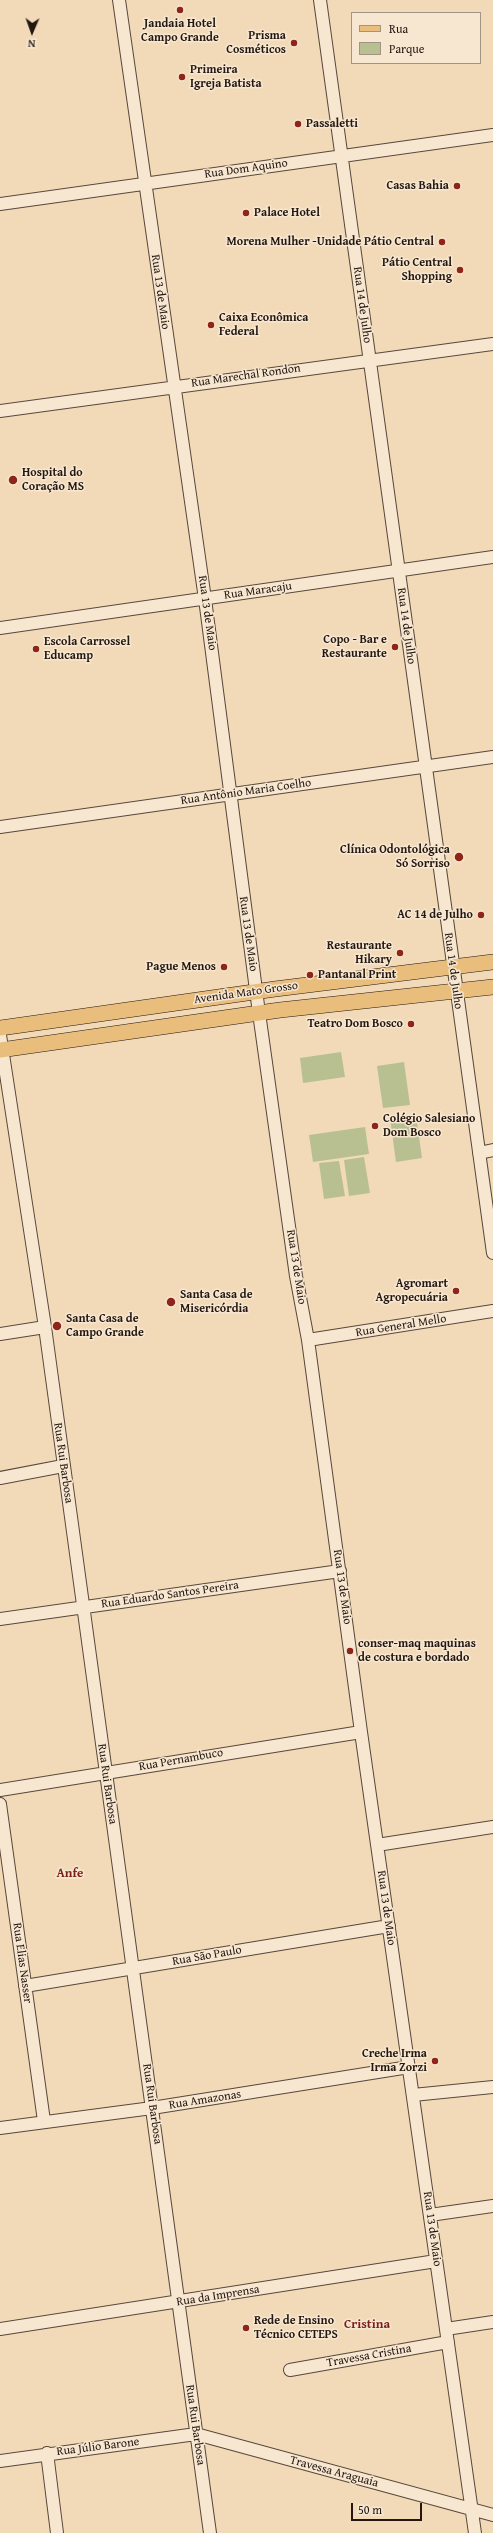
<!DOCTYPE html>
<html>
<head>
<meta charset="utf-8">
<style>
  body { margin:0 }
  #map { position:relative; width:493px; height:2533px; overflow:hidden; background:#f2dab8; font-family:"Gentium Book Plus",serif }
  canvas { display:block }
  .legend { position:absolute; left:351px; top:12px; width:130px; height:52px; box-sizing:border-box; background:#f7e7d1; border:1px solid #a29484; margin:0; padding:5px 7px; list-style:none; font-size:12px; color:#231710 }
  .legend li { display:flex; align-items:center; gap:8px; height:20px }
  .legend b { width:20px; border:1px solid #a29484 }
  .north { position:absolute; left:12px; top:12px; width:40px; height:40px; -webkit-text-stroke:3px #f7e7d1; paint-order:stroke; rotate:182deg; font-size:11px; font-weight:700; line-height:16px; text-align:center; color:#231710 }
  .north::after { content:''; display:block; margin:auto; width:14px; height:18px; background:#231710; clip-path:polygon(50% 0,100% 100%,50% 72%,0 100%) }
  .scale { position:absolute; left:351px; top:2503px; width:71px; height:18px; box-sizing:border-box; border:2px solid #231710; border-top:0; padding-left:5px; font-size:12px; line-height:14px; white-space:nowrap; color:#231710; -webkit-text-stroke:3px #f7e7d1; paint-order:stroke }
</style>
</head>
<body>
<div id="map">
<canvas width="493" height="2533"></canvas>
<ul class="legend">
<li><b style="height:5px;background:#e9bd7c"></b>Rua</li>
<li><b style="height:11px;background:#b8c091"></b>Parque</li>
</ul>
<div class="north">N</div>
<div class="scale">50 m</div>
</div>
<script>
const g = document.querySelector('canvas').getContext('2d');
g.lineJoin = 'round';
function fill(path, color) { g.fillStyle = color; g.fill(path, 'evenodd'); }
const toPath = rows => new Path2D(rows.map(r => 'M' + r).join(''));
function strokePath(path, color, width, dash) { g.strokeStyle = color; g.lineWidth = width; g.lineCap = dash ? 'butt' : 'round'; g.setLineDash(dash || []); g.stroke(path); }
function drawText(font, color, halo, rows, align = 'center') {
  g.font = font + ' "Gentium Book Plus",serif'; g.lineWidth = 3; g.setLineDash([]); g.textBaseline = 'middle'; g.strokeStyle = halo; g.fillStyle = color; for (const [text, x, y, turn = 0] of rows) {
    g.save(); g.translate(x, y); g.rotate((+turn || 0) * Math.PI / 180); g.textAlign = isNaN(turn) ? turn : align; if (halo) g.strokeText(text, 0, 0); g.fillText(text, 0, 0); g.restore();
  }
}
const green = toPath([
  [341,1052,345,1077,303,1083,300,1058],
  [404,1062,410,1105,383,1108,377,1066],
  [416,1115,422,1158,396,1162,390,1118],
  [365,1127,369,1154,313,1162,309,1135],
  [364,1157,370,1193,349,1196,344,1160],
  [339,1161,345,1196,324,1199,319,1163]
]);
const minor = toPath([
  [119,0,205,599,259,1013,296,1276,308,1340,361,1732,475,2533],
  [320,0,493,1253],
  [0,204,493,135],
  [0,411,493,344],
  [0,628,493,557],
  [0,827,493,757],
  [0,1035,45,1327,210,2533],
  [479,1153,493,1150],
  [0,1334,45,1327],
  [308,1340,493,1311],
  [0,1478,63,1466],
  [0,1619,340,1571],
  [0,1790,361,1732],
  [0,1804,44,2121],
  [377,1845,493,1827],
  [25,1986,389,1926],
  [413,2095,493,2087],
  [0,2128,152,2108,409,2067],
  [430,2215,493,2206],
  [0,2329,436,2261],
  [446,2329,493,2322],
  [290,2370,448,2342],
  [47,2453,57,2533],
  [0,2461,196,2434,493,2515]
]);
const major = toPath([
  [0,1028,275,989,493,962],
  [0,1050,280,1010,493,987]
]);
const markers = [
  [180,10,4,"#8f2418"],
  [294,43,4,"#8f2418"],
  [182,77,4,"#8f2418"],
  [298,124,4,"#8f2418"],
  [457,186,4,"#8f2418"],
  [246,213,4,"#8f2418"],
  [442,242,4,"#8f2418"],
  [460,270,4,"#8f2418"],
  [211,325,4,"#8f2418"],
  [13,480,5,"#8f2418"],
  [395,647,4,"#8f2418"],
  [36,649,4,"#8f2418"],
  [459,857,5,"#8f2418"],
  [481,915,4,"#8f2418"],
  [400,953,4,"#8f2418"],
  [224,967,4,"#8f2418"],
  [310,975,4,"#8f2418"],
  [411,1024,4,"#8f2418"],
  [375,1126,4,"#8f2418"],
  [456,1291,4,"#8f2418"],
  [171,1302,5,"#8f2418"],
  [57,1326,5,"#8f2418"],
  [350,1651,4,"#8f2418"],
  [435,2061,4,"#8f2418"],
  [246,2328,4,"#8f2418"]
];
const poiNames = [
  ["Jandaia Hotel",180,24,"center"],
  ["Campo Grande",180,38,"center"],
  ["Prisma",286,36],
  ["Cosméticos",286,50],
  ["Primeira",190,70,"left"],
  ["Igreja Batista",190,84,"left"],
  ["Passaletti",306,124,"left"],
  ["Casas Bahia",449,186],
  ["Palace Hotel",254,213,"left"],
  ["Morena Mulher -Unidade Pátio Central",434,242],
  ["Pátio Central",452,263],
  ["Shopping",452,277],
  ["Caixa Econômica",219,318,"left"],
  ["Federal",219,332,"left"],
  ["Hospital do",22,473,"left"],
  ["Coração MS",22,487,"left"],
  ["Copo - Bar e",387,640],
  ["Restaurante",387,654],
  ["Escola Carrossel",44,642,"left"],
  ["Educamp",44,656,"left"],
  ["Clínica Odontológica",450,850],
  ["Só Sorriso",450,864],
  ["AC 14 de Julho",473,915],
  ["Restaurante",392,946],
  ["Hikary",392,960],
  ["Pague Menos",216,967],
  ["Pantanal Print",318,975,"left"],
  ["Teatro Dom Bosco",403,1024],
  ["Colégio Salesiano",383,1119,"left"],
  ["Dom Bosco",383,1133,"left"],
  ["Agromart",448,1284],
  ["Agropecuária",448,1298],
  ["Santa Casa de",180,1295,"left"],
  ["Misericórdia",180,1309,"left"],
  ["Santa Casa de",66,1319,"left"],
  ["Campo Grande",66,1333,"left"],
  ["conser-maq maquinas",358,1644,"left"],
  ["de costura e bordado",358,1658,"left"],
  ["Creche Irma",427,2054],
  ["Irma Zorzi",427,2068],
  ["Rede de Ensino",254,2321,"left"],
  ["Técnico CETEPS",254,2335,"left"]
];
const streetNames = [
  ["Rua Dom Aquino",246,169,-8],
  ["Rua 13 de Maio",160,292,82],
  ["Rua 14 de Julho",362,305,82],
  ["Rua Marechal Rondon",246,376,-8],
  ["Rua Maracaju",258,591,-8],
  ["Rua 13 de Maio",207,613,82],
  ["Rua 14 de Julho",406,626,82],
  ["Rua Antônio Maria Coelho",246,792,-8],
  ["Rua 13 de Maio",248,934,82],
  ["Rua 14 de Julho",453,971,82],
  ["Avenida Mato Grosso",246,993,-8],
  ["Rua 13 de Maio",296,1267,81],
  ["Rua General Mello",401,1326,-9],
  ["Rua Rui Barbosa",63,1463,82],
  ["Rua 13 de Maio",342,1587,82],
  ["Rua Eduardo Santos Pereira",170,1595,-8],
  ["Rua Pernambuco",181,1760,-10],
  ["Rua Rui Barbosa",107,1784,82],
  ["Rua 13 de Maio",386,1908,82],
  ["Rua São Paulo",207,1956,-10],
  ["Rua Elias Nasser",22,1963,82],
  ["Rua Amazonas",205,2100,-9],
  ["Rua Rui Barbosa",152,2104,82],
  ["Rua 13 de Maio",432,2229,82],
  ["Rua da Imprensa",218,2296,-9],
  ["Travessa Cristina",369,2356,-10],
  ["Rua Rui Barbosa",195,2425,82],
  ["Rua Júlio Barone",98,2447,-7],
  ["Travessa Araguaia",334,2472,15]
];
const neighbourhoodNames = [
  ["Anfe",70,1874],
  ["Cristina",367,2325]
];
fill(green, '#b8c091');
strokePath(minor, '#57483a', 14);
strokePath(major, '#231710', 16);
strokePath(minor, '#f7e7d1', 12);
strokePath(major, '#e9bd7c', 15);
for (const [x, y, r, color] of markers) { const dot = new Path2D(); dot.arc(x, y, r, 0, 2 * Math.PI); g.fillStyle = color; g.fill(dot); strokePath(dot, '#f7e7d1', 1.5); }
drawText('bold 12px', '#231710', '#f7e7d1', poiNames, 'right');
drawText('12px', '#231710', '#f7e7d1', streetNames);
drawText('bold 13px', '#7a1f14', '#f7e7d1', neighbourhoodNames);
</script>
</body>
</html>
